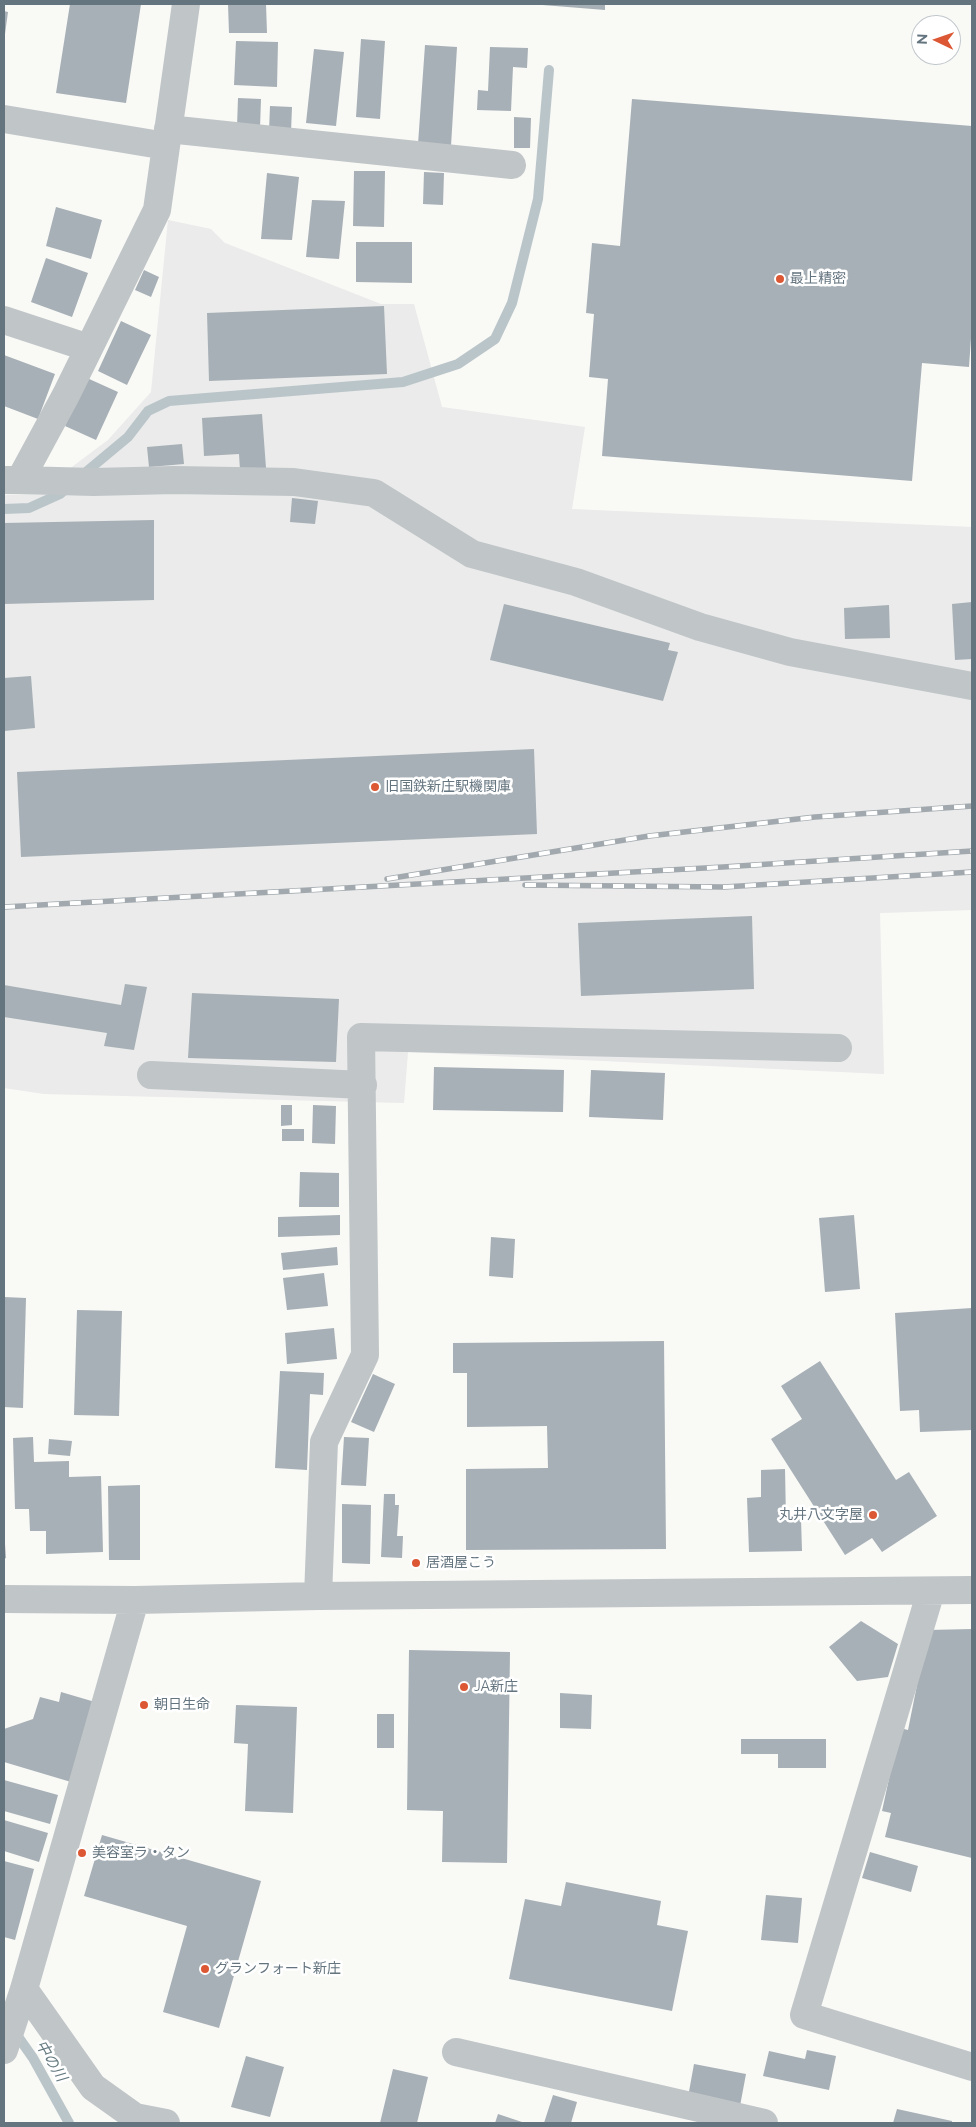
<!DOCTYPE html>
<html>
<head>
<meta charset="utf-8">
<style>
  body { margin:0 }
  #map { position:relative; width:976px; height:2127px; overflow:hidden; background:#f9f9f6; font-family:Raleway,sans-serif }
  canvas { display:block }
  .frame { position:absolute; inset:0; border:5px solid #657580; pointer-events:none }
  .north { position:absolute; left:911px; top:15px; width:50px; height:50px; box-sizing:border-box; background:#fff; border:1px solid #c1c8cc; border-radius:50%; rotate:273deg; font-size:14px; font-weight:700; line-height:20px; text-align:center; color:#657580 }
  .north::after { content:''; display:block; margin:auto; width:18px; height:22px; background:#dc5733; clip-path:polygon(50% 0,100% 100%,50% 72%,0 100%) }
</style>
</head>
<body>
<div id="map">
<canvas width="976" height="2127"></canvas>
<div class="frame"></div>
<div class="north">N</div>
</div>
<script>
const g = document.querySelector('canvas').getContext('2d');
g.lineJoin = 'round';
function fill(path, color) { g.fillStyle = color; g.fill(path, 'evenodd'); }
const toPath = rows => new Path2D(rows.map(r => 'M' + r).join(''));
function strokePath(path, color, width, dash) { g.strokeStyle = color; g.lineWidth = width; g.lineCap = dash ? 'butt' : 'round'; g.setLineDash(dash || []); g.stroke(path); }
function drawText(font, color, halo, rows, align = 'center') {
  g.font = font + ' Raleway,"Noto Sans JP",sans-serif'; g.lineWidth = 5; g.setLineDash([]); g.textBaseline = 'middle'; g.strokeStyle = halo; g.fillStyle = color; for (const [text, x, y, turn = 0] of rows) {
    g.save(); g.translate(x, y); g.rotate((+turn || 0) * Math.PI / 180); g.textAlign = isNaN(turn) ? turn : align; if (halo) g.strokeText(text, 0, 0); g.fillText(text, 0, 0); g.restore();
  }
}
const built = toPath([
  [168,220,211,229,225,243,381,304,414,304,442,407,585,427,572,509,972,527,972,910,880,913,884,1074,408,1052,404,1103,44,1094,4,1088,4,495,37,493,108,440,151,392]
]);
const stream = toPath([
  [80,477,128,437,148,411,169,401,403,382,458,364,495,339,512,303,538,199,549,70],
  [4,509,29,508,60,494,69,486],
  [14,2031,33,2058,69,2123]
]);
const building = toPath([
  [70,4,141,4,126,103,56,93],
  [228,4,266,4,267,33,229,33],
  [530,4,605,4,605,10],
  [4,11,8,12,5,34,4,34],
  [361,39,385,41,380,119,356,117],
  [236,41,278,42,277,87,234,85],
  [425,45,457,47,451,146,418,144],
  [490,47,528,48,527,68,513,67,511,111,477,110,478,90,488,91],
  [314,49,344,52,336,126,306,123],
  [238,98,261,99,260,128,237,127],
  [632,99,972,126,972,324,969,367,922,363,912,481,602,456,608,379,589,377,594,314,586,313,592,243,620,246],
  [270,106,292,107,291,132,269,131],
  [514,117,531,118,530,148,514,148],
  [354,171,385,171,384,227,353,226],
  [424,172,444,173,443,205,423,204],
  [267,173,299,177,292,240,261,239],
  [312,200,345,201,339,259,306,257],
  [56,207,102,220,91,259,46,246],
  [356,242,412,242,412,283,356,282],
  [46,258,88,273,72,317,31,302],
  [144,270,159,277,151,297,135,290],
  [384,306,387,374,209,381,207,313],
  [121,321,151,335,127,385,98,371],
  [4,355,55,374,38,419,4,406],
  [87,378,118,392,96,440,65,426],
  [262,414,266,468,240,470,239,454,204,456,202,418],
  [182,444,184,464,149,467,147,447],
  [292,498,318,501,315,524,290,522],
  [154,520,154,600,4,604,4,523],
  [972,602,972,659,955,660,952,604],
  [504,604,670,643,668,650,678,652,663,701,490,660],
  [889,605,890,638,845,639,844,608],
  [31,676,35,728,4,731,4,678],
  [534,749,537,834,21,857,17,772],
  [752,916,754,989,581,996,578,923],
  [125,984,147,987,134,1050,104,1046,107,1033,4,1017,4,985,121,1005],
  [192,993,339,999,336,1062,188,1058],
  [434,1067,564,1070,563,1112,433,1110],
  [591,1070,665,1073,663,1120,589,1117],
  [281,1105,292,1105,292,1125,281,1126],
  [313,1105,336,1106,335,1144,312,1143],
  [282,1129,304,1129,304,1141,282,1141],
  [300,1172,339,1173,339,1207,299,1207],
  [340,1215,340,1235,278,1237,278,1217],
  [854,1215,860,1289,825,1292,819,1218],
  [491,1237,515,1239,513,1278,489,1276],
  [337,1247,338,1265,283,1270,281,1253],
  [324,1273,328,1306,287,1310,283,1278],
  [4,1297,26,1298,23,1408,4,1407],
  [972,1308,972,1430,920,1432,919,1410,900,1411,895,1313],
  [77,1310,122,1311,119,1416,74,1415],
  [334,1328,337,1359,287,1364,285,1333],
  [664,1341,666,1549,466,1550,466,1469,548,1468,547,1426,467,1427,467,1373,453,1373,453,1343],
  [820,1361,896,1480,909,1472,937,1516,882,1552,872,1538,845,1555,771,1439,802,1419,781,1386],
  [280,1371,324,1373,323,1395,310,1394,307,1470,275,1468],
  [373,1374,395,1384,374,1432,351,1422],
  [33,1437,34,1462,69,1461,69,1477,101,1476,103,1552,46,1554,46,1531,30,1531,29,1509,15,1509,13,1438],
  [344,1437,369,1438,366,1486,341,1485],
  [49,1439,72,1441,70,1456,48,1454],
  [785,1469,786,1520,801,1519,802,1551,749,1552,747,1498,761,1497,761,1470],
  [140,1485,140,1560,109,1560,108,1486],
  [384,1494,395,1494,395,1505,399,1505,397,1536,403,1536,402,1558,381,1557],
  [342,1504,371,1505,370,1564,342,1563],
  [4,1544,5,1544,6,1558,4,1559],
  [861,1621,898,1644,888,1677,857,1681,829,1647],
  [972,1629,972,1858,885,1837,891,1813,882,1811,900,1728,908,1730,928,1630],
  [409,1650,510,1652,507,1863,442,1862,443,1811,407,1810],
  [61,1692,95,1702,71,1782,4,1762,4,1729,33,1719,40,1697,59,1702],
  [560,1693,592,1695,591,1729,560,1728],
  [236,1705,297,1707,293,1813,245,1811,248,1744,234,1743],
  [377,1714,394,1714,394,1748,377,1748],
  [741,1739,826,1739,826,1768,778,1768,778,1754,741,1754],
  [4,1780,58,1795,50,1824,4,1811],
  [4,1820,48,1833,39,1862,4,1851],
  [102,1835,261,1881,219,2028,163,2012,187,1926,84,1896],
  [870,1852,918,1866,911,1892,862,1878],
  [4,1861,34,1869,15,1940,4,1937],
  [566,1882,661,1901,657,1925,688,1931,672,2011,509,1979,525,1899,561,1906],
  [766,1895,802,1898,798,1943,761,1940],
  [807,2050,836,2056,829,2090,763,2076,769,2051,805,2059],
  [246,2056,284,2067,270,2117,231,2107],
  [694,2064,746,2074,740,2106,688,2097],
  [393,2069,428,2077,417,2123,380,2123],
  [553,2095,577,2102,571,2123,544,2123],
  [897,2109,952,2121,952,2123,893,2123],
  [498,2114,525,2123,495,2123]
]);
const minor = toPath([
  [4,119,166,146],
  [168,129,512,165],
  [4,320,89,348],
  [5,480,20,480,66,395,157,210,186,4],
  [20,480,94,482,174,480,294,482,374,493,472,554,576,582,700,627,790,652,972,686],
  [151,1075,363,1085],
  [931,1591,804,2015,972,2067],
  [318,1596,324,1442,365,1355,361,1037,838,1048],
  [4,1599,135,1600,318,1596,972,1590],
  [24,1989,93,2087,135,2117,166,2123],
  [4,2050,24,1989,135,1600],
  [456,2052,764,2123]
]);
const rail = toPath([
  [387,879,649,836,815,817,972,806],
  [525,885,724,887,972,872],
  [4,907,723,867,972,851]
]);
const markers = [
  [780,279,5,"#dc5733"],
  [375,787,5,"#dc5733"],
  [873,1515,5,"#dc5733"],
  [416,1563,5,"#dc5733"],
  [464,1687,5,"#dc5733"],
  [144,1705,5,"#dc5733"],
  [82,1853,5,"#dc5733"],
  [205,1969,5,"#dc5733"]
];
const poiNames = [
  ["最上精密",790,279],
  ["旧国鉄新庄駅機関庫",385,787],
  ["丸井八文字屋",863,1515,"right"],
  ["居酒屋こう",426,1563],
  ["JA新庄",474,1687],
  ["朝日生命",154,1705],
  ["美容室ラ・タン",92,1853],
  ["グランフォート新庄",215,1969]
];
const waterNames = [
  ["中の川",51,2061,59]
];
fill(built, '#eaebea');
strokePath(stream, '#bac5c9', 10);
fill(building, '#a7b0b6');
strokePath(minor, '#c0c5c8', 28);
strokePath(rail, '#a2a9ae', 5.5);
strokePath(rail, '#fff', 4, [11]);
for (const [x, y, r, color] of markers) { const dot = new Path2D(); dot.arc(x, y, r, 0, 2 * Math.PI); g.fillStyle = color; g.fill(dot); strokePath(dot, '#fff', 2); }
drawText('14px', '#657580', '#fff', poiNames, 'left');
drawText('italic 15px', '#657a81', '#fff', waterNames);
</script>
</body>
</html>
